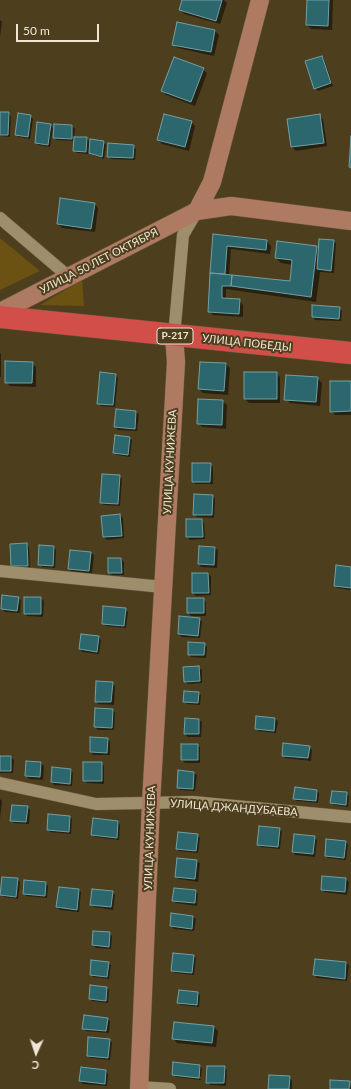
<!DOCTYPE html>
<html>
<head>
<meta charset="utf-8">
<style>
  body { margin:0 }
  #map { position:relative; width:351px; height:1089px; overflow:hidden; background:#4d3e1e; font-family:Lato,sans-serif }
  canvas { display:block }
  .north { position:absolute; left:16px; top:1033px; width:40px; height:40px; -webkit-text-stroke:3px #4d3e1e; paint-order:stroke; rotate:183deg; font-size:11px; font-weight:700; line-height:16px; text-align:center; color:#eee5d3 }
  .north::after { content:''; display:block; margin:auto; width:14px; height:18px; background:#eee5d3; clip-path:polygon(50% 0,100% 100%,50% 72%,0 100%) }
  .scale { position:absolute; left:16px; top:24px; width:83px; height:18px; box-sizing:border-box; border:2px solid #eee5d3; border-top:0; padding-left:5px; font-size:12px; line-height:14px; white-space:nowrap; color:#eee5d3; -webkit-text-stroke:3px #4d3e1e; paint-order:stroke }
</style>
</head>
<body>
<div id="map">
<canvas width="351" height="1089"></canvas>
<div class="north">С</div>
<div class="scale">50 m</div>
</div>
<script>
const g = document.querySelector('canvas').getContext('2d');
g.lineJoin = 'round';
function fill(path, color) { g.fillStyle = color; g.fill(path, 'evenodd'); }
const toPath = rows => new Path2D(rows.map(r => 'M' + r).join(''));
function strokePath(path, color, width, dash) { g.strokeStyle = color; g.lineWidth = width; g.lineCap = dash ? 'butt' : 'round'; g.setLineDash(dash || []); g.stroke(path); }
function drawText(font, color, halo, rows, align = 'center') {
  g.font = font + ' Lato,sans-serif'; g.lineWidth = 4; g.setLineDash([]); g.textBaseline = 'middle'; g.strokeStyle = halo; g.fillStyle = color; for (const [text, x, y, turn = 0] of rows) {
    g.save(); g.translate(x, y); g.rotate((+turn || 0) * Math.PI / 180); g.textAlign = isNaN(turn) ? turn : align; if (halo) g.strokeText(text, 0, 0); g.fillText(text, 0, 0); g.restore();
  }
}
const green = toPath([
  [0,238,40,271,0,290],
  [82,280,84,306,40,305]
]);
const shadow = toPath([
  [183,0,224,0,227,3,220,24,184,14,180,9],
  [308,0,333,0,332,30,311,29,307,25],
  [0,20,2,22,0,37],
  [215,31,219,35,214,56,178,48,173,44],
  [322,57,324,59,333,86,318,91,315,88],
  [203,69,207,73,195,106,166,95,162,91],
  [0,113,8,113,11,116,10,137,0,136],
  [319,115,323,119,327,146,296,151,292,147,288,119],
  [30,116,33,119,30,139,18,137,16,134],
  [191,122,195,126,189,151,162,144,158,140],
  [50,125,53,128,50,147,38,145,36,143],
  [55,125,72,126,75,129,74,138,86,138,90,142,103,142,106,145,104,159,93,155,89,151,88,154,77,153,74,151,75,141,57,140,54,138],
  [133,146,136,149,135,160,111,159,108,156],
  [94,203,98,208,95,232,62,228,58,224],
  [214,235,267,241,271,246,270,254,231,249,229,276,291,282,293,265,281,263,276,258,317,247,320,250,333,241,336,243,334,273,320,272,316,302,226,289,226,300,239,300,243,305,243,317,213,315,209,311],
  [339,308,342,311,341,321,315,320,313,317],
  [0,353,1,354,1,377,0,377],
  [32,363,36,367,36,387,10,386,6,382],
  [201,363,226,364,230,368,228,395,203,393,199,389],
  [276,373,280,377,280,403,249,403,245,399],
  [115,375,118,377,115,407,101,406,98,403],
  [317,378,322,383,320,406,290,403,286,399],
  [351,382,351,415,335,415,331,411],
  [222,401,227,405,226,429,202,427,198,423],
  [136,412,139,414,137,431,118,430,115,427],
  [129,438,132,440,130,457,117,455,114,453],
  [210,464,213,467,213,484,195,484,193,481],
  [119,476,122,479,120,506,104,505,101,503],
  [212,496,215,498,214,518,197,517,194,514],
  [120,515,123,518,124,538,107,540,104,537,102,517],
  [202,520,204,523,205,539,190,540,187,537],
  [26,544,29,547,30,568,14,568,12,566],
  [54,547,56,550,55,568,42,567,39,564],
  [200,547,215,548,218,550,217,568,201,567,199,564],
  [71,551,91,553,94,555,92,573,71,571,69,568],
  [121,559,124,562,124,575,112,575,109,573],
  [351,568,351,590,337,588,335,586],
  [193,574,208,574,211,576,211,595,196,596,193,593],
  [18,598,21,600,20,613,5,612,2,609],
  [41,598,44,601,43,617,27,616,25,614],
  [188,599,204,599,206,602,206,616,191,616,188,613],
  [125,609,128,612,126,628,106,626,103,623],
  [199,619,202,621,200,638,182,637,179,634],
  [99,637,101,640,99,654,82,652,80,649],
  [204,644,207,647,206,658,191,657,189,654],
  [199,668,202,670,202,683,188,684,185,682],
  [112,683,115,686,114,705,98,704,96,701],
  [198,693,201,695,200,705,187,704,184,701],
  [112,710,115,712,114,730,98,730,95,727],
  [257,717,275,719,278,721,276,733,258,731,256,729],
  [186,719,199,720,202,722,201,737,188,737,185,734],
  [107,739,110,741,110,755,93,755,91,752],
  [197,744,200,747,200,763,185,763,182,760,182,745],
  [309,747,312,750,311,761,285,758,283,755],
  [0,757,11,757,14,760,13,773,0,773],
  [27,762,41,763,44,766,43,780,29,779,26,776],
  [101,763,104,766,104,784,87,783,84,781],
  [53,768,71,770,73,773,72,786,54,785,52,782],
  [194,773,197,775,195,791,180,790,178,787],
  [317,791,319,793,318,803,297,801,294,799],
  [346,793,349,796,348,807,334,805,331,803],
  [0,799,2,801,0,819],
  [27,807,30,810,29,824,14,823,11,820],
  [70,817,72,819,71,834,50,832,48,829],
  [118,822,120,825,119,840,95,837,93,835],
  [279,829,282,831,280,849,261,847,258,844],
  [197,835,200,838,198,853,179,851,177,849],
  [314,837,317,840,315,857,295,855,293,852],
  [346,842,348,845,346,860,328,858,326,856],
  [178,859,197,861,200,863,198,882,179,879,176,877],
  [323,877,346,879,349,882,347,895,324,892,322,890],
  [17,879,20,882,18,899,4,897,1,895],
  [46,883,48,886,47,898,26,896,24,893],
  [79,890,81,892,79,912,60,910,57,907],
  [196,891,198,894,197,906,176,903,173,901],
  [112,892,115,895,113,910,94,907,91,905],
  [172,914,193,917,196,919,194,931,174,929,171,926],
  [110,933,112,936,111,949,96,948,93,945],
  [193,956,196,958,194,975,175,973,172,971],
  [316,960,346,963,349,965,347,981,317,978,314,975],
  [108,963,111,965,109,979,93,977,91,974],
  [107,988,109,990,108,1003,92,1001,90,999],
  [198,993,200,995,199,1007,181,1005,178,1003],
  [107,1019,110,1021,109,1033,86,1031,83,1028],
  [214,1027,218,1031,216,1047,177,1043,173,1038],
  [110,1040,112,1043,110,1060,90,1058,88,1056],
  [200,1066,202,1068,201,1077,173,1075],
  [224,1067,227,1070,226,1086,210,1085,207,1082],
  [106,1071,108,1074,107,1086,83,1084,80,1081],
  [175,1076,201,1079,201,1080,176,1077],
  [289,1077,292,1080,292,1089,269,1089],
  [349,1082,351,1089,331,1089]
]);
const building = toPath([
  [182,0,222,0,216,21,179,10,182,0],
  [307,0,329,0,328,26,306,25,307,0],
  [177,22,215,30,211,52,172,45,177,22],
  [322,56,331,83,314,89,305,61,322,56],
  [174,57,204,68,191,102,161,91,174,57],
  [0,112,9,112,8,135,0,135,0,112],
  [18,113,31,115,28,137,15,135,18,113],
  [164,114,192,121,185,147,157,140,164,114],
  [320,114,324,143,291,147,287,119,320,114],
  [37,122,51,124,48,145,35,143,37,122],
  [54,124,72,125,72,139,53,138,54,124],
  [351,136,351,168,349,167,351,136],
  [74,137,87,137,86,152,73,151,74,137],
  [90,139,104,141,102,157,89,153,90,139],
  [108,143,134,145,133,158,107,157,108,143],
  [60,198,95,203,91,229,57,224,60,198],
  [213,234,267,240,266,250,227,246,225,274,210,273,213,234],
  [319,239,334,240,331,271,317,269,319,239],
  [277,241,317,246,311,297,231,286,232,275,290,281,292,260,275,258,277,241],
  [210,273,232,275,231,286,222,286,222,298,240,299,239,314,208,312,210,273],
  [312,305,340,307,339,319,312,317,312,305],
  [5,361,33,362,32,383,5,383,5,361],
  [200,362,226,363,224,391,198,389,200,362],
  [100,372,116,374,113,405,97,404,100,372],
  [244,372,277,372,277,399,244,399,244,372],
  [286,375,318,377,316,402,284,400,286,375],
  [330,381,351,381,351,411,330,412,330,381],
  [198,399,223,400,222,425,197,424,198,399],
  [116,409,136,411,135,429,114,427,116,409],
  [115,435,130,437,128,455,113,453,115,435],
  [192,463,211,463,210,482,192,482,192,463],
  [102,474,120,475,118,504,100,503,102,474],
  [194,494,213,495,212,515,193,515,194,494],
  [120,514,122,536,103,537,101,516,120,514],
  [186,519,202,519,203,537,186,537,186,519],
  [27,543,28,566,11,566,10,544,27,543],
  [39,545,54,546,53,566,38,565,39,545],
  [199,546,215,547,214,565,198,564,199,546],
  [70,550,91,552,89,571,68,569,70,550],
  [108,558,121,558,122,573,108,573,108,558],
  [336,565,351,567,351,588,334,586,336,565],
  [192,573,208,573,209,593,192,593,192,573],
  [2,595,19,597,17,611,1,609,2,595],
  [24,597,41,597,41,614,24,614,24,597],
  [187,598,204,598,204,613,187,613,187,598],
  [103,606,126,608,124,626,102,624,103,606],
  [179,616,200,618,198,636,178,634,179,616],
  [81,634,99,636,97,652,79,649,81,634],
  [188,642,205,643,204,655,188,655,188,642],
  [199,666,200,681,184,682,183,667,199,666],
  [96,681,113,682,111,702,95,702,96,681],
  [184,691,199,692,198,703,183,702,184,691],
  [95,708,113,709,112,728,94,727,95,708],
  [256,716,275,718,274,731,255,729,256,716],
  [185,718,199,719,199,734,184,734,185,718],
  [90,737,108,738,107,753,90,752,90,737],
  [283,743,310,746,308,758,282,756,283,743],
  [181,744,198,744,198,760,181,760,181,744],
  [0,756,11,756,11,771,0,771,0,756],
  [26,761,41,762,40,777,25,776,26,761],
  [83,762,102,762,102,781,83,781,83,762],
  [52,767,71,769,70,784,51,782,52,767],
  [178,770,194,772,193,789,177,788,178,770],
  [295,787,317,790,316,801,293,799,295,787],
  [332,791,347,792,346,805,330,803,332,791],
  [12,805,28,806,26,822,10,821,12,805],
  [48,814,70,816,69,832,47,830,48,814],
  [93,818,118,821,117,838,91,835,93,818],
  [259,826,280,828,278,847,257,845,259,826],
  [178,832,198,834,196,851,176,849,178,832],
  [294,834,315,836,313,854,292,852,294,834],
  [326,839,346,841,344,858,325,856,326,839],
  [177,858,197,860,195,879,175,877,177,858],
  [322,876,346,878,345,892,321,890,322,876],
  [2,877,18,878,16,897,0,895,2,877],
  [24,880,46,882,45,896,23,894,24,880],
  [59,887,79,889,77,910,56,907,59,887],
  [174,888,196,890,195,903,172,901,174,888],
  [92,889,113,891,111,907,90,905,92,889],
  [171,913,193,916,192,929,170,926,171,913],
  [93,931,110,932,109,947,92,945,93,931],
  [173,953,194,955,192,973,171,971,173,953],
  [315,959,346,962,345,979,313,975,315,959],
  [91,960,109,962,107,977,90,975,91,960],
  [90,985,107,987,106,1001,89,999,90,985],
  [179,990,198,992,197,1005,177,1003,179,990],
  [84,1015,108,1018,106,1031,82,1029,84,1015],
  [174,1022,214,1026,212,1043,172,1039,174,1022],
  [88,1037,110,1039,108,1058,87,1056,88,1037],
  [173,1062,200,1065,199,1078,172,1075,173,1062],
  [207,1066,225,1066,224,1083,206,1083,207,1066],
  [81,1067,106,1070,105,1084,79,1081,81,1067],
  [269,1075,290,1076,289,1089,268,1089,269,1075],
  [330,1080,350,1081,349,1089,330,1089,330,1080]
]);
const street = toPath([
  [0,218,69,277],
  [174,336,183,235,197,211],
  [0,571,163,587],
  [0,783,96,804,193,802,351,817],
  [139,1087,170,1089]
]);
const secondary = toPath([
  [197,211,212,182,260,0],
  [0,312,197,211,231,206,351,221],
  [139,1089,151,803,176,362,174,336]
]);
const highway = toPath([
  [0,317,351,353]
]);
const shields = [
  [175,336,36]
];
const shieldNames = [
  ["Р-217",175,336]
];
const streetNames = [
  ["УЛИЦА 50 ЛЕТ ОКТЯБРЯ",99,261,-27],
  ["УЛИЦА ПОБЕДЫ",247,343,6],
  ["УЛИЦА КУНИЖЕВА",170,462,-87],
  ["УЛИЦА ДЖАНДУБАЕВА",234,808,4],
  ["УЛИЦА КУНИЖЕВА",150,838,-88]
];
fill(green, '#6b5112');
fill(shadow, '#0007');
fill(building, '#2d676e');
strokePath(building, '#70a0a6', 1);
strokePath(street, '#675a3d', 13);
strokePath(secondary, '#675a3d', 19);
strokePath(highway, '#675a3d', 23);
strokePath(street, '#9e8e6c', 12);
strokePath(secondary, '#ae7b62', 18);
strokePath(highway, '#d24e49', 22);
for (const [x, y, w] of shields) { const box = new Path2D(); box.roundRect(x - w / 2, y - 8, w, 16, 3); g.fillStyle = '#4d3e1e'; g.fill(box); strokePath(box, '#eee5d3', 1); }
drawText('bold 10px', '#eee5d3', null, shieldNames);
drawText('11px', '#eee5d3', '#4d3e1e', streetNames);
</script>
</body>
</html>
